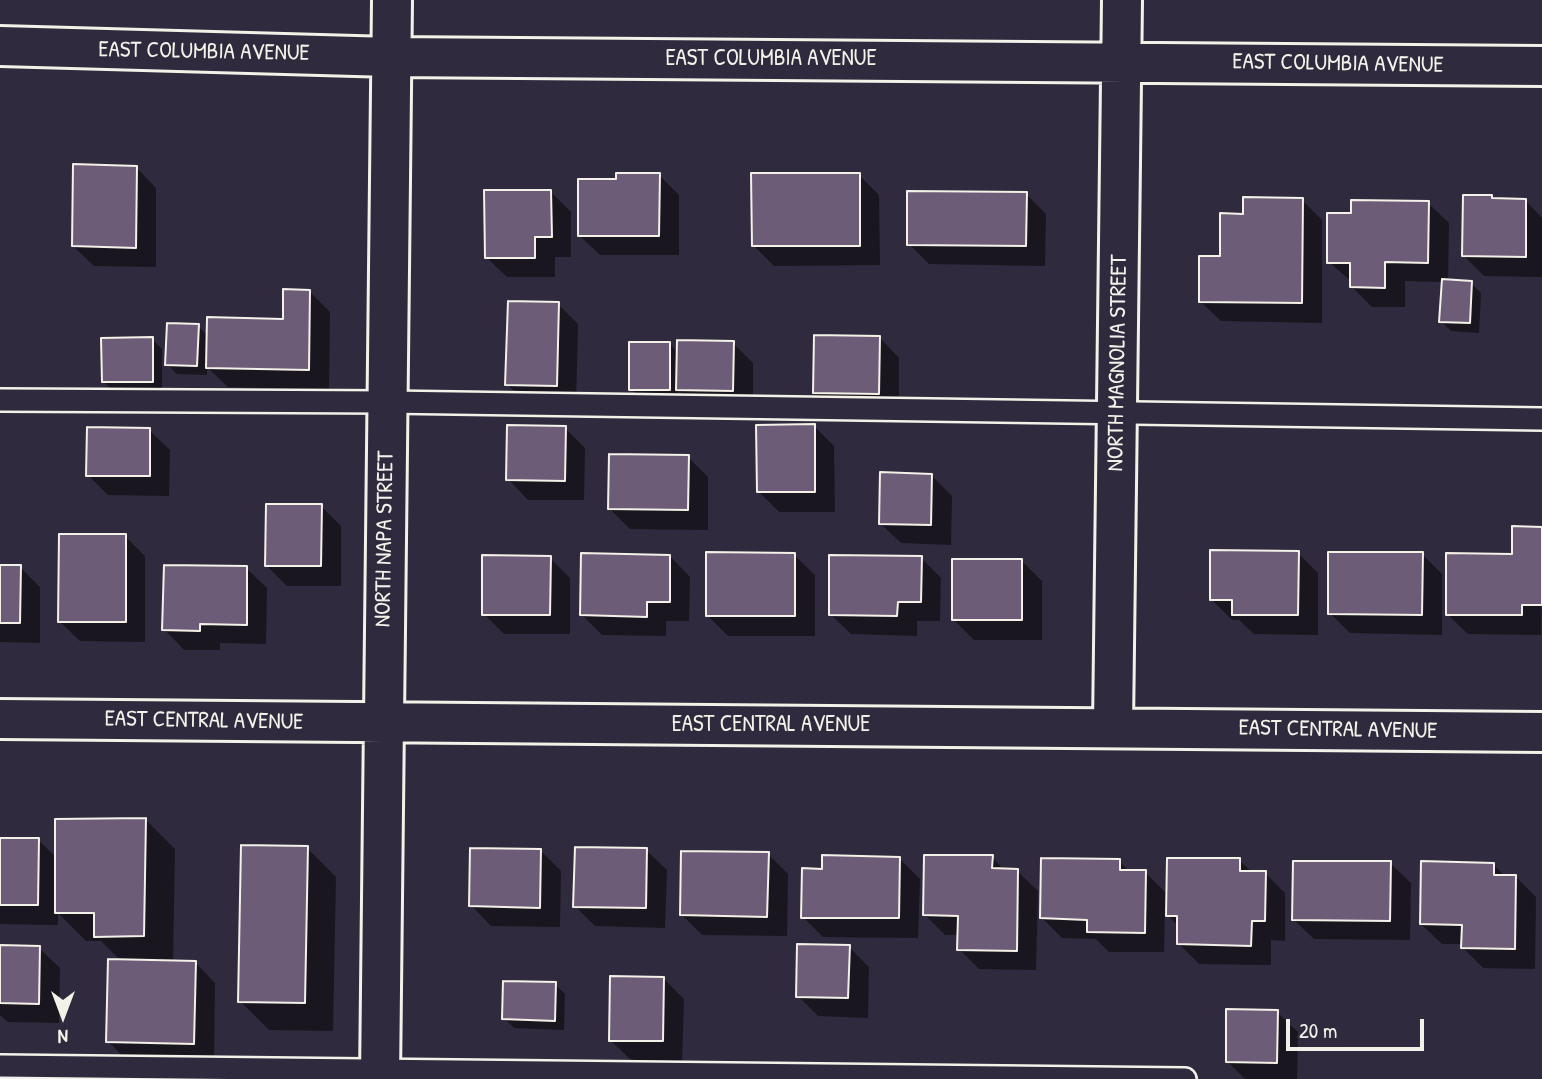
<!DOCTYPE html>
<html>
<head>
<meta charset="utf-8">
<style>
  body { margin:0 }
  #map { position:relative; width:1542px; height:1079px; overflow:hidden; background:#2f2a3d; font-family:"Patrick Hand",sans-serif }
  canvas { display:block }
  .north { position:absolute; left:28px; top:981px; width:70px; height:70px; -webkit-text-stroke:5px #2f2a3d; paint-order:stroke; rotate:180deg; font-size:19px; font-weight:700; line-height:28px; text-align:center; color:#f4f1e8 }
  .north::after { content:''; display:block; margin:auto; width:24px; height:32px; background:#f4f1e8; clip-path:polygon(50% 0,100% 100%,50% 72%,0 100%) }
  .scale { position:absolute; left:1286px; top:1019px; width:138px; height:32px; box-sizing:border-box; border:4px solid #f4f1e8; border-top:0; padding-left:9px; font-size:21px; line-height:24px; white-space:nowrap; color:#f4f1e8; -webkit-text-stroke:5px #2f2a3d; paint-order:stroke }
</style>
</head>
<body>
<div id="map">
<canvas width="1542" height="1079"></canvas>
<div class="north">N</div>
<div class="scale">20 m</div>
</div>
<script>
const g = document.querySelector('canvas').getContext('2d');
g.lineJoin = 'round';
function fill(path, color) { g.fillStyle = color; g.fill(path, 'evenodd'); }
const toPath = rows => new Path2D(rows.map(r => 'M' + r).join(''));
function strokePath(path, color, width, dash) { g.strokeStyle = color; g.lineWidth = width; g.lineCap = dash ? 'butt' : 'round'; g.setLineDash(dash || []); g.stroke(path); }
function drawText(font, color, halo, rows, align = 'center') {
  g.font = font + ' "Patrick Hand",sans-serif'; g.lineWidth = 5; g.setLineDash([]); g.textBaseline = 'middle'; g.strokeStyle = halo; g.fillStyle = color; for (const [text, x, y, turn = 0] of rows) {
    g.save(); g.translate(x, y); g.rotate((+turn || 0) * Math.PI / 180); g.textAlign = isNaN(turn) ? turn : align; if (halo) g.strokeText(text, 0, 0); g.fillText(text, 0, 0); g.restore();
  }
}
const shadow = toPath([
  [136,167,156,188,156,267,94,266,73,246],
  [659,175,679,195,679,255,600,255,579,235,618,181],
  [859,175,879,195,880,265,774,266,754,246],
  [550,191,571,212,571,257,555,257,555,277,507,277,486,257],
  [1026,194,1046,214,1045,266,929,264,909,244],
  [1491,197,1494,200,1525,200,1542,218,1542,277,1484,276,1464,256],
  [1302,200,1322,220,1322,323,1221,321,1200,301,1245,216],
  [1428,203,1449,223,1448,282,1471,283,1481,293,1479,333,1451,331,1441,321,1443,282,1405,281,1405,307,1372,307,1351,286,1352,282,1329,262,1352,214],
  [310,292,330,312,329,390,228,387,207,367,207,375,177,374,167,364,198,326,208,336,285,320],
  [558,304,578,324,576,406,527,404,507,384],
  [879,337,899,358,899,414,835,413,815,393],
  [152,339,162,349,162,391,114,392,104,382],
  [669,343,678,353,733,343,753,363,753,410,698,410,679,391,679,399,641,399,631,389],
  [814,426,834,446,835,512,779,512,759,492],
  [565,428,585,448,584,500,528,500,508,479],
  [149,430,170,450,169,496,108,495,88,475],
  [688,457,708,477,708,530,630,529,610,509],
  [932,476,952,496,951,545,901,543,880,523],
  [321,506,341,526,341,586,287,586,267,566],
  [1542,529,1541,635,1468,634,1447,614],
  [125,536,145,556,145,642,80,641,59,621],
  [1298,553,1318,573,1318,635,1254,634,1239,620,1232,620,1211,599],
  [1422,554,1442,574,1442,635,1350,633,1330,613],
  [794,555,815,575,815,636,728,636,707,615],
  [670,556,690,577,689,621,666,621,666,636,602,635,582,615],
  [550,558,570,578,570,634,504,634,484,614],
  [921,558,941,578,940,621,917,621,917,636,851,634,830,614],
  [1022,561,1042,581,1042,640,974,640,953,619],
  [0,567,20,567,40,587,40,643,0,642],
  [246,568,267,588,266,644,220,643,220,650,184,650,164,629],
  [146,820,175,849,173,962,195,962,215,983,214,1063,128,1062,108,1041,121,961,101,941,86,941,58,913,58,925,0,924,0,839,38,840,57,858],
  [307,848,336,877,333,1031,269,1030,240,1001],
  [646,850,667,870,665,928,595,926,575,906],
  [541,851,561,871,560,927,491,926,471,905],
  [768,854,788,874,787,936,702,935,682,915],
  [992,857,1005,871,1017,871,1038,891,1036,970,979,969,959,949,959,935,945,935,925,915],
  [900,859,920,879,918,938,823,937,803,917,824,871],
  [1239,860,1253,873,1265,873,1285,893,1285,941,1271,940,1271,965,1199,964,1179,944,1179,927,1165,912,1164,952,1109,952,1096,939,1062,938,1042,918,1119,861,1130,872,1145,872,1168,895],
  [1390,863,1411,883,1410,940,1314,939,1293,919],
  [1494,865,1506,877,1516,877,1536,897,1535,969,1483,968,1463,948,1463,944,1442,944,1421,924],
  [0,947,39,948,60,968,59,1023,8,1022,0,1015],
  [849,947,869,967,868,1018,818,1016,798,996],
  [663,978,684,999,682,1061,631,1060,610,1040],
  [555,984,565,994,564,1030,514,1028,504,1018],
  [1277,1012,1298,1032,1297,1079,1245,1079,1227,1061]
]);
const building = toPath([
  [73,164,137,166,136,248,72,246,73,164],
  [616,173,660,173,659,236,578,236,578,179,616,179,616,173],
  [751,173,860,173,860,246,752,246,751,173],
  [484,190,551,190,552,237,535,237,535,258,485,258,484,190],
  [907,191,1027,192,1026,246,907,245,907,191],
  [1463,195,1492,195,1492,198,1526,199,1526,257,1462,256,1463,195],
  [1243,197,1303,198,1302,303,1199,302,1199,256,1220,256,1220,213,1243,214,1243,197],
  [1351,200,1429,201,1428,263,1385,262,1385,288,1350,287,1350,263,1327,263,1327,213,1351,213,1351,200],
  [1442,279,1472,281,1470,323,1439,322,1442,279],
  [283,289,310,290,309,370,206,368,207,317,283,319,283,289],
  [508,301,559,302,557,386,505,385,508,301],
  [167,323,199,324,197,366,165,365,167,323],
  [814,335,880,336,879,394,813,393,814,335],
  [153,337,153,382,102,382,101,338,153,337],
  [677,340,734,341,733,391,676,390,677,340],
  [629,342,670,342,670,390,629,390,629,342],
  [815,424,815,492,757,492,756,425,815,424],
  [507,425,566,426,565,481,506,480,507,425],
  [87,427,150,428,150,476,86,476,87,427],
  [609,454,689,455,688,510,608,509,609,454],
  [880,472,932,474,931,525,879,524,880,472],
  [266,504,322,504,321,566,265,566,266,504],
  [1512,526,1542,527,1542,605,1522,605,1522,615,1446,615,1446,553,1512,554,1512,526],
  [59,534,126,534,126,622,58,622,59,534],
  [1210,550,1299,551,1298,615,1232,615,1232,600,1210,600,1210,550],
  [706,552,795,553,795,616,706,616,706,552],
  [1328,552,1423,552,1422,615,1328,614,1328,552],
  [581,553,670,555,670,602,647,602,647,617,580,615,581,553],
  [482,555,551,556,550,615,482,615,482,555],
  [829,555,922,556,921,602,898,602,897,616,829,615,829,555],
  [952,559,1022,559,1022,620,952,620,952,559],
  [0,565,21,565,20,623,0,623,0,565],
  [164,565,247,566,247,625,200,624,200,631,162,630,164,565],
  [146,818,144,936,94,937,94,913,55,913,55,819,146,818],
  [0,838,39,838,38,905,0,905,0,838],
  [241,845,308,846,305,1003,238,1002,241,845],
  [575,847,647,848,646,908,573,907,575,847],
  [470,848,541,849,540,908,469,906,470,848],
  [681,851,769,852,767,917,680,915,681,851],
  [822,855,900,857,899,918,801,918,802,868,822,869,822,855],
  [924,855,993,855,992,868,1018,869,1017,951,957,950,958,916,923,915,924,855],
  [1041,858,1120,859,1120,870,1146,870,1145,933,1087,932,1087,920,1040,918,1041,858],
  [1167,858,1240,858,1240,871,1266,871,1265,921,1252,921,1251,946,1177,944,1177,916,1166,916,1167,858],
  [1293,861,1391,861,1390,921,1292,920,1293,861],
  [1421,861,1494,863,1494,875,1516,875,1515,949,1461,948,1462,925,1420,924,1421,861],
  [797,944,850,945,848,998,796,997,797,944],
  [0,945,40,946,39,1004,0,1003,0,945],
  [108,959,196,961,194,1044,106,1042,108,959],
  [610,976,664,977,663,1041,609,1041,610,976],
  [503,981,556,982,555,1021,502,1019,503,981],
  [1226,1009,1278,1010,1277,1063,1226,1062,1226,1009]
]);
const lane = toPath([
  [0,400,387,402,1542,419],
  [0,1066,1185,1079]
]);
const street = toPath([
  [0,46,391,57,1542,66],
  [0,719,1542,732],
  [1113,727,1122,0],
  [380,1079,392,0]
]);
const streetNames = [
  ["EAST COLUMBIA AVENUE",204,52,1],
  ["EAST COLUMBIA AVENUE",771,59],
  ["EAST COLUMBIA AVENUE",1338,64,1],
  ["NORTH MAGNOLIA STREET",1118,363,-89],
  ["NORTH NAPA STREET",385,539,-89],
  ["EAST CENTRAL AVENUE",204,721,1],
  ["EAST CENTRAL AVENUE",771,725],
  ["EAST CENTRAL AVENUE",1338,730,1]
];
fill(shadow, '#0007');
fill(building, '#6d5c77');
strokePath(building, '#f4f1e8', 2);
strokePath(lane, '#f4f1e8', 26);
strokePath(street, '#f4f1e8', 44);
strokePath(lane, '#2f2a3d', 21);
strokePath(street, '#2f2a3d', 38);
drawText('23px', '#f4f1e8', '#2f2a3d', streetNames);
</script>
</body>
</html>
